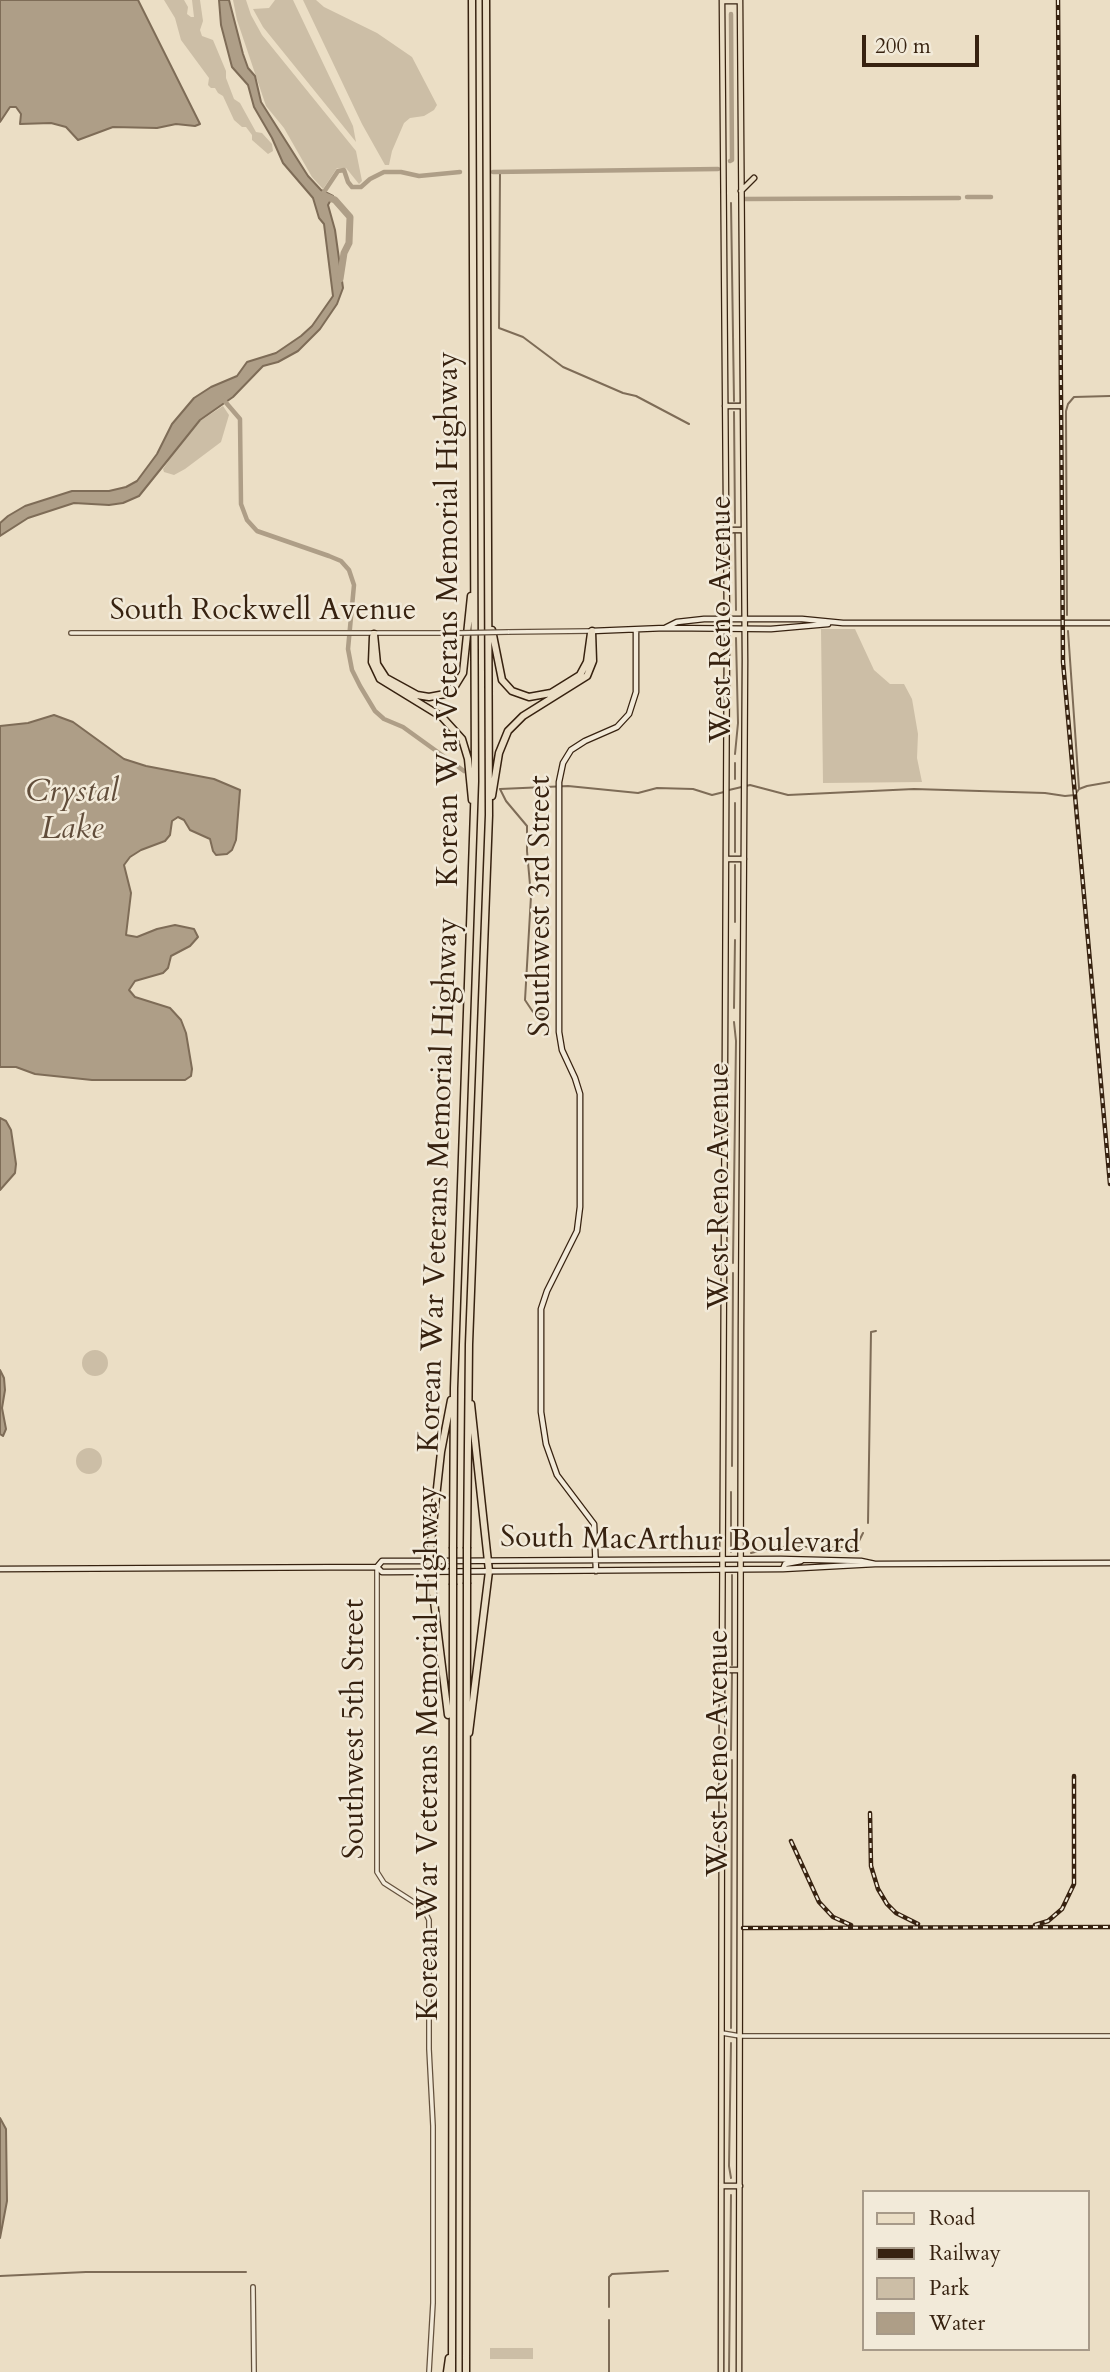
<!DOCTYPE html>
<html>
<head>
<meta charset="utf-8">
<style>
  body { margin:0 }
  #map { position:relative; width:1110px; height:2372px; overflow:hidden; background:#ebdec5; font-family:Cardo,serif }
  canvas { display:block }
  .legend { position:absolute; left:862px; top:2190px; width:228px; height:161px; box-sizing:border-box; background:#f2ead9; border:2px solid #a79a89; margin:0; padding:9px 12px; list-style:none; font-size:21px; color:#372210 }
  .legend li { display:flex; align-items:center; gap:14px; height:35px }
  .legend b { width:35px; border:2px solid #a79a89 }
  .scale { position:absolute; left:862px; top:35px; width:117px; height:32px; box-sizing:border-box; border:4px solid #372210; border-top:0; padding-left:9px; font-size:21px; line-height:24px; white-space:nowrap; color:#372210; -webkit-text-stroke:5px #f2ead9; paint-order:stroke }
</style>
</head>
<body>
<div id="map">
<canvas width="1110" height="2372"></canvas>
<ul class="legend">
<li><b style="height:9px;background:#ebdec5"></b>Road</li>
<li><b style="height:9px;background:#372210"></b>Railway</li>
<li><b style="height:19px;background:#ccbea6"></b>Park</li>
<li><b style="height:19px;background:#ae9e87"></b>Water</li>
</ul>
<div class="scale">200 m</div>
</div>
<script>
const g = document.querySelector('canvas').getContext('2d');
g.lineJoin = 'round';
function fill(path, color) { g.fillStyle = color; g.fill(path, 'evenodd'); }
const toPath = rows => new Path2D(rows.map(r => 'M' + r).join(''));
function strokePath(path, color, width, dash) { g.strokeStyle = color; g.lineWidth = width; g.lineCap = dash ? 'butt' : 'round'; g.setLineDash(dash || []); g.stroke(path); }
function drawText(font, color, halo, rows, align = 'center') {
  g.font = font + ' Cardo,serif'; g.lineWidth = 5; g.setLineDash([]); g.textBaseline = 'middle'; g.strokeStyle = halo; g.fillStyle = color; for (const [text, x, y, turn = 0] of rows) {
    g.save(); g.translate(x, y); g.rotate((+turn || 0) * Math.PI / 180); g.textAlign = isNaN(turn) ? turn : align; if (halo) g.strokeText(text, 0, 0); g.fillText(text, 0, 0); g.restore();
  }
}
const green = toPath([
  [164,0,184,0,188,7,187,14,191,17,194,17,192,0,200,0,203,21,200,30,202,36,213,40,226,71,226,78,234,99,240,103,256,132,262,133,272,144,273,151,268,154,252,140,252,135,246,127,242,127,234,120,223,96,218,93,215,88,211,88,208,85,209,78,181,40,175,18],
  [233,0,246,0,251,15,262,35,356,151,362,181,359,184,346,168,337,168,323,189,312,177,284,128,266,106,237,20],
  [275,0,293,0,353,126,356,142,263,27,253,9,269,8],
  [303,0,316,0,324,7,377,33,412,57,437,105,434,110,424,116,410,118,404,123,392,151,389,165,385,165,362,124],
  [223,406,229,415,221,442,185,469,174,475,164,472,163,469,176,450,200,421],
  [821,629,855,629,874,670,890,684,904,684,912,699,918,734,917,758,922,782,823,783],
  '82 1363a13 13 0 1 1 26 0a13 13 0 1 1-26 0Z',
  '76 1461a13 13 0 1 1 26 0a13 13 0 1 1-26 0Z',
  [490,2348,533,2348,533,2359,490,2359]
]);
const water = toPath([
  [0,0,138,0,200,124,195,126,176,124,157,128,113,127,78,140,66,127,51,123,20,124,21,114,16,107,10,107,0,122,0,0],
  [219,0,229,0,243,54,248,68,255,76,261,102,308,176,321,190,333,196,328,205,335,230,343,288,337,304,320,329,298,351,278,362,263,366,233,397,200,420,139,496,123,503,109,505,74,503,28,518,0,536,0,523,8,516,25,506,72,491,109,491,126,487,137,481,157,454,172,424,194,398,211,387,237,376,247,362,276,353,301,336,312,326,333,296,324,224,319,218,313,198,283,163,272,138,254,107,248,85,232,67,221,25,219,0],
  [54,715,73,722,124,759,146,766,214,779,240,790,236,840,232,850,227,854,216,855,213,851,210,839,190,830,184,820,178,817,172,821,170,835,165,841,141,850,130,857,124,865,131,893,126,935,137,937,157,929,175,925,194,929,198,937,190,946,171,956,168,968,163,973,135,981,129,990,135,997,170,1008,181,1020,186,1033,192,1069,191,1076,185,1080,92,1080,35,1074,16,1067,0,1067,0,726,28,723,54,715],
  [0,1118,6,1121,11,1130,16,1164,15,1173,0,1190,0,1118],
  [0,1370,4,1378,5,1390,2,1408,6,1429,3,1436,0,1434,0,1370],
  [0,2118,6,2129,7,2201,0,2238,0,2118]
]);
const stream = toPath([
  [500,172,499,328,523,337,563,367,623,393,636,396,689,424],
  [731,203,734,401],
  [734,412,735,523],
  [735,534,736,610],
  [1067,615,1066,411,1068,404,1074,397,1110,396],
  [1068,631,1079,788],
  [735,754,738,723,736,638],
  [735,779,735,763],
  [729,790,750,785,788,795,914,789,1045,793,1065,796,1075,795,1079,789,1087,786,1110,782],
  [735,852,735,803],
  [735,922,735,865],
  [734,1008,735,940],
  [549,1016,533,1012,525,1000,531,896,527,851,527,826,506,801,500,789,568,786,638,793,657,788,693,789,712,795,724,792],
  [733,1263,736,1041,734,1022],
  [732,1466,733,1273],
  [868,1523,871,1332,876,1331],
  [781,1547,812,1547],
  [821,1547,853,1547,857,1545,863,1533],
  [731,1552,731,1492],
  [751,1553,774,1547],
  [732,1665,732,1575],
  [731,1750,732,1673],
  [731,2028,732,1760],
  [731,2043,729,2166,731,2178],
  [0,2276,86,2272,246,2272],
  [609,2307,609,2277,612,2274,668,2271],
  [609,2320,609,2372],
  [729,2372,731,2195]
]);
const canal = toPath([
  [730,161,732,160,731,14],
  [493,172,718,169],
  [322,195,338,171,344,170,348,182,352,187,361,187,370,179,384,172,401,172,419,176,460,172],
  [967,197,991,197],
  [745,199,959,198],
  [222,398,240,419,241,504,247,520,257,531,329,556,341,561,349,570,354,585,348,649,352,670,360,686,375,711,384,719,403,727,464,771]
]);
const river = toPath([
  [325,196,335,200,350,217,349,243,344,253,340,279]
]);
const tertiary = toPath([
  [508,632,590,631],
  [71,633,458,633],
  [377,1567,377,1872,384,1883,423,1908,429,1920,429,2049,433,2126,433,2303,429,2372],
  [722,2033,740,2036,1110,2036],
  [253,2287,254,2372]
]);
const secondary = toPath([
  [665,628,677,622,704,619,802,619,843,623,1110,623],
  [592,631,665,628,771,629,828,624],
  [377,1567,382,1572,390,1572,783,1569,875,1564,1110,1563],
  [0,1569,377,1567,382,1561,438,1561,781,1559,861,1561,875,1564],
  [783,1569,785,1564,801,1561],
  [596,1571,594,1524,557,1475,546,1444,541,1412,541,1309,547,1291,577,1231,580,1207,580,1094,575,1078,562,1050,559,1032,559,782,563,763,571,750,585,741,617,727,629,714,636,692,636,631]
]);
const primary = toPath([
  [722,1,740,1],
  [741,191,754,178],
  [725,406,743,406],
  [726,530,744,530],
  [726,859,744,859],
  [722,1670,740,1670],
  [722,2186,740,2186],
  [721,2372,722,1670,727,629,722,0],
  [739,2372,741,1328,745,660,740,0]
]);
const motorway = toPath([
  [492,630,502,680,512,691,529,697,551,693,580,675,587,662,591,633],
  [374,634,377,664,386,678,417,695,429,697,445,694,455,686,463,673,471,596],
  [373,637,372,662,380,679,442,717,462,739,468,759,472,800],
  [492,796,499,753,508,731,523,716,587,676,593,661,592,631],
  [453,1547,454,1388,475,781,472,0],
  [467,1547,469,1344,489,815,486,0],
  [448,1715,429,1561,441,1452,451,1400],
  [469,1733,489,1571,471,1404],
  [447,2372,449,2358],
  [452,2372,453,1585],
  [466,2372,467,1584]
]);
const rail = toPath([
  [1058,0,1063,662,1110,1184],
  [870,1813,871,1866,878,1889,887,1904,896,1913,918,1924],
  [791,1841,819,1902,833,1917,851,1925],
  [1035,1925,1048,1921,1062,1909,1074,1884,1074,1776],
  [743,1928,1110,1927]
]);
const tertiaryBridge = toPath([
  [458,633,508,632]
]);
const motorwayBridge = toPath([
  [467,1547,467,1584],
  [453,1585,453,1547]
]);
const streetNames = [
  ["South Rockwell Avenue",263,612],
  ["Korean War Veterans Memorial Highway",450,619,-90],
  ["West Reno Avenue",723,619,-90],
  ["Southwest 3rd Street",542,906,-90],
  ["Korean War Veterans Memorial Highway",440,1185,-88],
  ["West Reno Avenue",721,1186,-90],
  ["South MacArthur Boulevard",680,1542,1],
  ["Southwest 5th Street",356,1729,-90],
  ["Korean War Veterans Memorial Highway",430,1753,-90],
  ["West Reno Avenue",720,1753,-90]
];
const waterNames = [
  ["Crystal",72,794],
  ["Lake",72,831]
];
fill(green, '#ccbea6');
fill(water, '#ae9e87');
strokePath(water, '#7e6c57', 2);
strokePath(stream, '#7e6c57', 2);
strokePath(canal, '#ae9e87', 4.5);
strokePath(river, '#ae9e87', 7);
strokePath(tertiary, '#64513d', 6);
strokePath(secondary, '#372210', 7);
strokePath(primary, '#372210', 7);
strokePath(motorway, '#372210', 9);
strokePath(tertiary, '#f2ead9', 3.5);
strokePath(secondary, '#f2ead9', 4.5);
strokePath(primary, '#ebdec5', 4.5);
strokePath(motorway, '#ebdec5', 6);
strokePath(rail, '#372210', 4.5);
strokePath(rail, '#f2ead9', 2, [5]);
strokePath(tertiaryBridge, '#64513d', 6, []);
strokePath(motorwayBridge, '#372210', 9, []);
strokePath(tertiaryBridge, '#f2ead9', 3.5);
strokePath(motorwayBridge, '#ebdec5', 6);
drawText('30px', '#372210', '#f2ead9', streetNames);
drawText('italic 32px', '#614d3a', '#f2ead9', waterNames);
</script>
</body>
</html>
